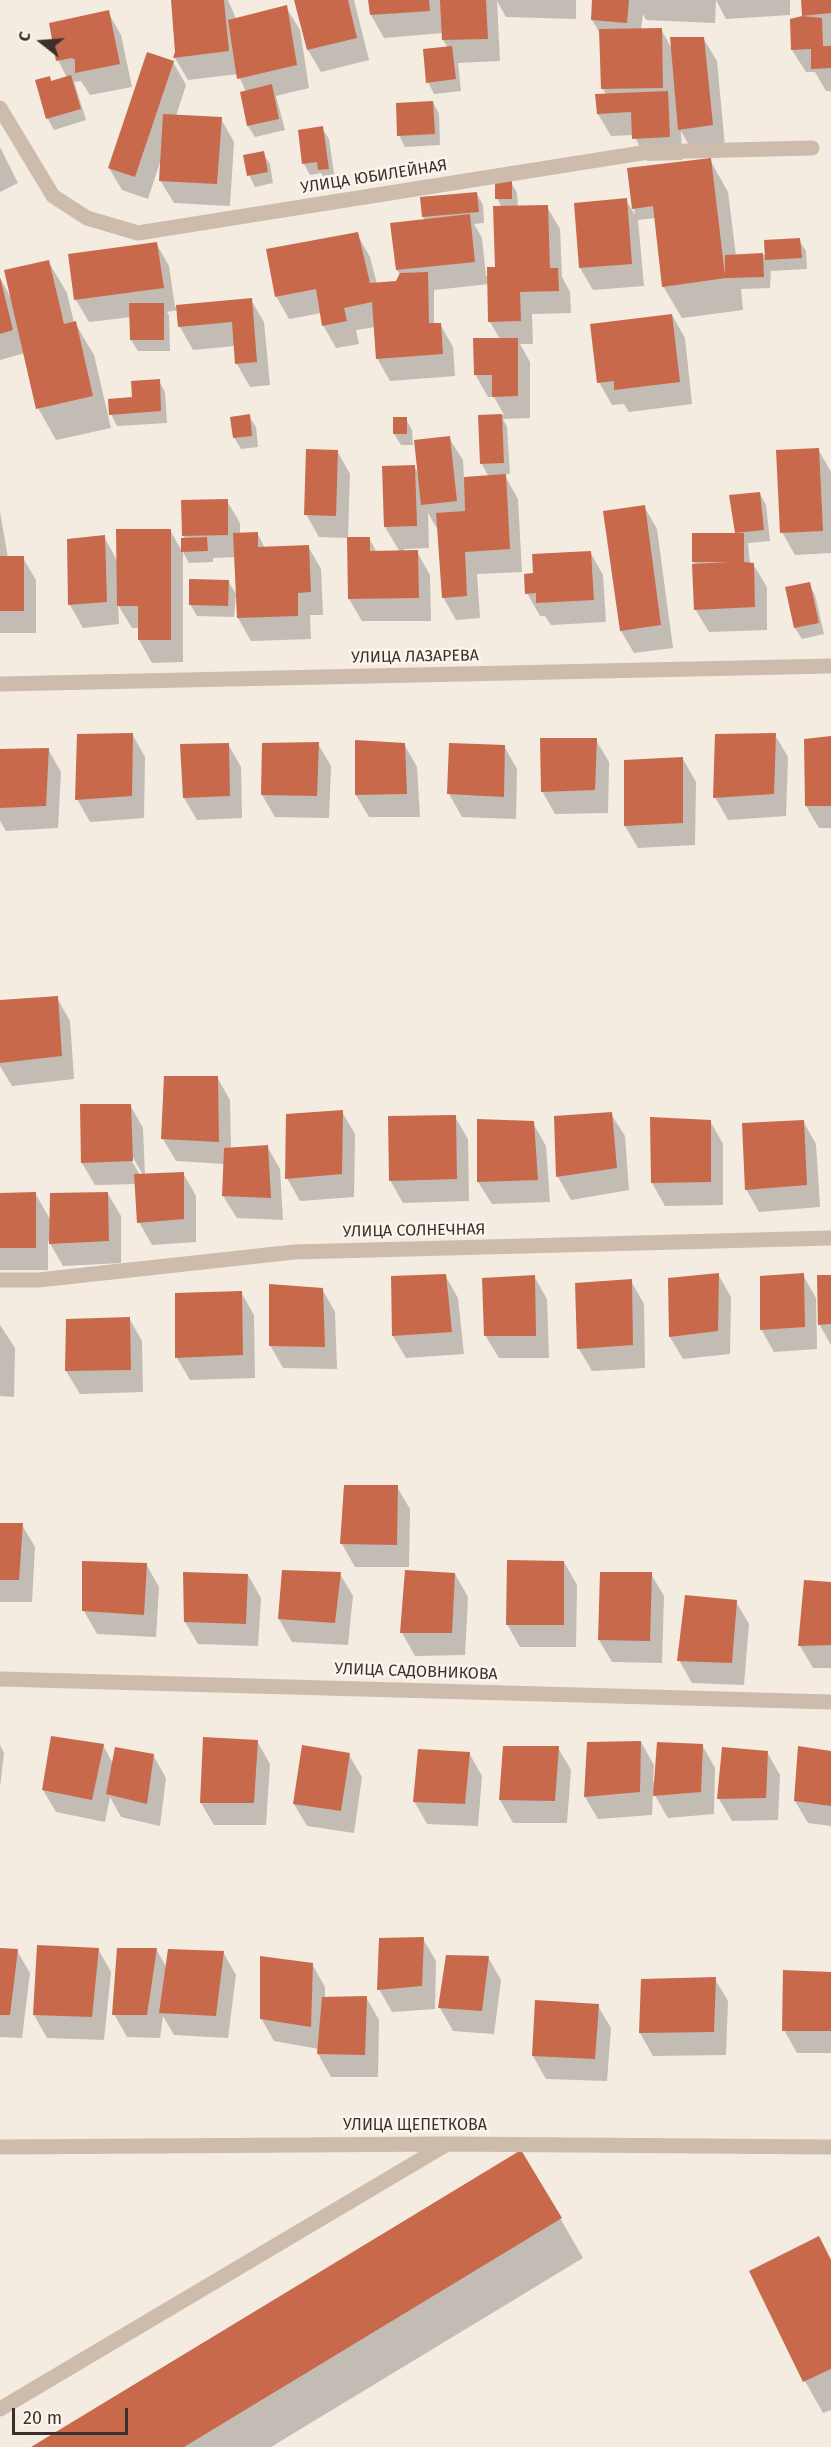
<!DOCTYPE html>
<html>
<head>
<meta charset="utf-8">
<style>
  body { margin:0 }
  #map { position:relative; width:831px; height:2447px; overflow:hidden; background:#f4ebe1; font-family:"Fira Sans",sans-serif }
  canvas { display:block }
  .north { position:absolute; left:12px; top:12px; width:60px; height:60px; -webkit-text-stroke:4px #fbf5ee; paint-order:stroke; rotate:287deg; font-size:16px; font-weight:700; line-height:24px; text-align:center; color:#3b302b }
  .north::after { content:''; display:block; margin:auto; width:21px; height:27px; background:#3b302b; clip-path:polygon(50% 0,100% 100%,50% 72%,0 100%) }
  .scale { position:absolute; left:12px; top:2408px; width:116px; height:27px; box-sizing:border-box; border:3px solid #3b302b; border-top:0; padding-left:8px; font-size:18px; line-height:21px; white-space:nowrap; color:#3b302b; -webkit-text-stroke:4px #fbf5ee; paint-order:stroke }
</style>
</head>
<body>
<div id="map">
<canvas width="831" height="2447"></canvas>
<div class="north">С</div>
<div class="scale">20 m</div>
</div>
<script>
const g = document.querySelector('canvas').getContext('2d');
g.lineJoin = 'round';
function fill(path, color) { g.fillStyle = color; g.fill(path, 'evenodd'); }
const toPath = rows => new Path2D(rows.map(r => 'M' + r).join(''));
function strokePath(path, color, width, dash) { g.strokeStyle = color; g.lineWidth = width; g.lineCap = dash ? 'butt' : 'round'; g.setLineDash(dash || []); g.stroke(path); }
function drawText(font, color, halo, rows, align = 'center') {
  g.font = font + ' "Fira Sans",sans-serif'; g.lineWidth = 5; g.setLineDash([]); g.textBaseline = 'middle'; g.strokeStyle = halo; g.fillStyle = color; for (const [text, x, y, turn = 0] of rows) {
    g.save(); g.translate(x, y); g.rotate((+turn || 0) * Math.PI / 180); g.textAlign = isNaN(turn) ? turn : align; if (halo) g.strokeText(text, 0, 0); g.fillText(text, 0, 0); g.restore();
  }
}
const shadow = toPath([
  [172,0,228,0,236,19,286,7,300,30,309,88,276,96,285,130,255,137,248,126,246,92,238,74,188,80,175,58,177,52],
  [296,0,354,0,369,60,321,72,308,50],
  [370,0,576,0,576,19,506,17,497,1,500,61,458,63,461,91,434,94,428,82,448,48,443,40,443,33,384,38,371,15],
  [594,0,790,0,790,15,726,19,716,0,715,23,646,20,643,14,641,30,661,29,672,49,703,38,717,61,725,147,693,152,681,131,682,160,647,161,634,135,611,136,598,114,606,95,603,89,601,35,592,20],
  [802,0,831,0,831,91,826,91,815,72,806,72,792,50,804,17],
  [108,12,121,35,132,87,90,95,81,81,74,82,86,120,54,130,48,119,37,81,51,82,67,78,58,60],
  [173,62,186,85,176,116,221,119,234,142,230,206,174,203,160,180,160,162,148,199,122,190,109,168],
  [433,102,439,114,440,145,405,147,399,135],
  [322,128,329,139,335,180,326,181,321,173,310,175,304,164],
  [0,147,18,183,0,192],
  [263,153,270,164,273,183,255,187,249,175],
  [710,160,728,192,736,256,766,255,799,240,806,251,807,269,771,271,770,288,741,289,743,310,682,318,663,286,656,218,638,220,644,286,593,290,580,268,626,200,635,215,629,170],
  [511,182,517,193,518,207,547,207,560,229,562,277,570,292,571,313,532,314,533,344,520,344,530,362,530,418,503,419,507,427,510,474,504,474,518,499,522,572,477,574,480,618,456,620,443,597,439,527,436,527,428,513,429,548,404,549,404,552,417,552,430,575,431,621,362,621,349,599,369,538,377,553,400,552,385,527,414,466,420,476,449,438,463,460,464,479,489,477,481,463,480,416,504,415,494,397,488,397,475,374,500,339,490,322,489,284,434,290,434,325,440,324,453,347,455,376,390,381,377,358,375,327,356,330,359,344,336,348,323,325,321,313,289,319,276,296,357,234,370,257,377,284,397,288,400,275,397,270,425,220,423,217,477,194,483,205,484,223,474,224,482,238,486,276,488,276,496,268,502,208,497,198],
  [156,243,169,266,175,307,251,300,264,322,270,385,250,387,237,364,235,346,193,350,180,327,178,310,167,312,169,315,170,351,138,351,131,340,131,317,89,322,76,300],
  [48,261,67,293,74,323,75,323,94,355,111,428,56,440,38,408,25,353,0,360,0,278,11,298],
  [672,315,685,338,692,404,629,412,624,404,612,405,599,382],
  [159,381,165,392,167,423,117,426,111,414],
  [249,416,256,427,258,447,241,449,234,437],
  [406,419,412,430,413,445,401,445,394,434],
  [818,449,831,472,831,553,795,555,782,532],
  [337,451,350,474,348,538,319,537,306,514],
  [760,494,766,505,770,541,748,543,750,564,753,564,767,587,767,630,709,632,695,609,696,566,693,562,737,534,731,496],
  [227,501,240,523,240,534,257,533,265,548,308,546,321,569,323,615,310,615,311,639,251,641,238,618,236,557,213,558,213,562,189,563,183,552,186,540,183,535],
  [644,506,657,529,673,648,634,653,621,631],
  [0,512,8,558,23,558,36,580,36,633,0,633],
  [170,530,183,553,183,662,152,663,139,640,139,628,132,628,118,605,119,624,83,628,70,605,69,540,104,537,118,562],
  [590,552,603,575,606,622,551,625,545,616,540,616,527,593,535,574],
  [228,581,236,594,234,617,197,616,190,604],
  [809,584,815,595,824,634,802,639,795,628],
  [132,734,145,757,144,818,90,822,77,799],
  [775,735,788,757,786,816,728,820,715,797],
  [831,738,831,828,819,828,806,806],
  [596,740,609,762,608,813,555,814,542,791],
  [228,744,241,767,242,818,197,820,184,798],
  [318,744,331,766,329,818,275,817,262,795],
  [404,744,417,767,420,817,369,817,356,795],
  [450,744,504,746,517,769,516,819,462,817,449,794],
  [48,749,61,772,58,828,6,831,0,821,0,751],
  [683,759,696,782,695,845,638,848,625,826],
  [57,998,70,1021,74,1079,12,1086,0,1066,0,1001],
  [217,1077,230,1100,231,1149,267,1146,280,1169,283,1220,237,1218,223,1196,225,1164,176,1161,163,1139],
  [130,1105,143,1128,145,1175,183,1173,196,1196,196,1242,152,1245,139,1222,136,1184,95,1185,82,1163],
  [131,1154,143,1175,140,1175,128,1155],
  [342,1112,355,1134,354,1197,300,1201,287,1178],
  [611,1114,625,1136,629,1190,571,1200,558,1177,556,1118],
  [455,1117,468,1139,469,1201,403,1203,390,1180],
  [710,1121,723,1144,723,1205,665,1206,652,1183],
  [803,1121,816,1144,820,1207,759,1212,746,1189],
  [533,1123,546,1146,550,1202,492,1204,478,1182],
  [35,1193,51,1221,108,1194,121,1216,121,1263,63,1266,48,1240,48,1270,0,1270,0,1194],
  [718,1274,731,1297,730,1354,683,1359,670,1337],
  [445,1275,458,1298,464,1354,406,1358,393,1336],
  [803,1275,816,1298,817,1349,774,1352,761,1329],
  [534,1276,547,1299,549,1358,499,1358,485,1335],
  [831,1276,831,1345,817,1320,819,1320],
  [631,1281,644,1304,645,1368,592,1371,579,1349],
  [322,1289,335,1312,337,1369,283,1368,270,1345],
  [241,1292,254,1315,255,1378,190,1380,177,1358],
  [129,1318,142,1341,143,1392,80,1394,66,1371,67,1320],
  [0,1325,15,1348,14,1397,0,1396],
  [397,1487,410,1509,409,1567,355,1567,342,1544],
  [0,1525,22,1525,35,1547,32,1602,0,1602],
  [564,1562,577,1585,576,1647,520,1647,507,1624],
  [146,1564,159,1587,156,1637,97,1634,84,1611],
  [406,1572,455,1574,468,1597,465,1655,415,1656,402,1633],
  [340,1574,353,1596,348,1645,292,1642,279,1619],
  [651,1574,664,1596,662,1663,612,1662,599,1640],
  [248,1575,261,1598,258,1646,198,1644,185,1622],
  [831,1583,831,1668,813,1668,800,1646],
  [736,1602,749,1624,744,1685,692,1683,679,1660],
  [257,1741,270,1764,266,1825,214,1825,201,1803],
  [641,1742,654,1765,653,1781,656,1782,702,1745,715,1768,714,1814,668,1818,653,1792,652,1815,598,1819,585,1797],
  [0,1745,4,1753,0,1787],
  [103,1745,113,1764,153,1755,166,1778,160,1826,121,1817,110,1797,105,1822,56,1812,43,1790],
  [504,1748,558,1748,571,1770,567,1823,513,1823,500,1800],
  [767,1752,780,1775,778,1820,732,1821,719,1799],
  [831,1752,831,1826,808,1823,795,1801],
  [469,1753,482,1776,478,1826,427,1824,414,1801],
  [349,1755,362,1777,354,1833,307,1826,294,1804],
  [423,1939,436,1961,435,2009,392,2012,379,1989],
  [38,1947,98,1949,111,1972,104,2040,47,2038,34,2015],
  [0,1949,17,1951,30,1973,22,2038,0,2037],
  [156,1949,167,1968,223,1952,236,1975,228,2038,174,2035,163,2016,160,2038,127,2037,114,2014],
  [488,1957,501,1980,494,2034,453,2031,440,2008],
  [312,1964,325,1987,325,1998,366,1997,379,2020,378,2077,331,2077,318,2054,319,2049,274,2041,261,2018],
  [831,1973,831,2053,797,2053,784,2030],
  [715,1979,728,2001,726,2055,653,2056,640,2033,642,1981],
  [598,2006,611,2028,607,2081,546,2079,533,2056],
  [560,2218,583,2258,271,2447,34,2447],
  [819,2238,831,2260,831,2410,823,2413,805,2381,751,2272]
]);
const building = toPath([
  [171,0,224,0,229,51,173,58,175,52],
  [294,0,348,0,357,38,307,50],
  [368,0,429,0,430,11,370,15],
  [440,0,486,0,488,39,442,40],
  [592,0,629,0,627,23,591,20],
  [801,0,831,0,831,13,802,16],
  [287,5,297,65,237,79,228,20],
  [109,10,120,64,75,73,75,60,72,58,56,61,49,23],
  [802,16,822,18,823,46,831,46,831,68,811,69,811,49,791,50,790,19],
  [662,28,663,88,601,89,599,29],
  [670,37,704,37,713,125,678,130],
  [452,46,456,79,426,83,423,49],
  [147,52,174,61,135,177,108,168],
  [71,75,81,109,46,119,35,80,50,76,51,81],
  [272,84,279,119,247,126,240,92],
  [668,91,670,137,632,139,631,112,597,114,595,94],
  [433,101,435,134,397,136,396,103],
  [163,114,222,117,217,184,159,181],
  [323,126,329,169,318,170,317,162,302,164,298,130],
  [264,151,268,172,247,176,243,155],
  [711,158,725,275,725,255,763,253,764,277,726,278,662,287,653,206,632,209,627,168],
  [512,180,512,199,495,199,495,181],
  [477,192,479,212,422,217,420,197],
  [627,198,632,264,579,268,574,203],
  [548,205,550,268,558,268,559,291,520,292,521,321,488,322,487,267,495,267,493,206],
  [470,214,475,262,396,270,390,223],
  [358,232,370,283,396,281,400,273,428,272,429,323,441,323,443,354,376,359,372,302,344,308,347,321,322,326,316,289,275,297,266,249],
  [800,238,802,258,765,260,764,240],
  [157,242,164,288,74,300,68,254],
  [49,260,64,324,76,321,93,396,36,409,4,270],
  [0,277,13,330,0,334],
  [252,298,257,362,235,364,232,322,178,327,176,305],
  [129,303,164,303,164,340,130,340],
  [672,314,680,382,614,390,614,381,597,383,590,324],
  [473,338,518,338,518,396,492,397,492,375,474,375],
  [160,379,161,411,109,415,108,399,132,397,131,381],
  [250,414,252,436,233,438,230,417],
  [502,414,504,463,480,464,478,415],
  [393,417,407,417,407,434,393,434],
  [450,436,457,501,421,505,414,440],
  [819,448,823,531,780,533,776,450],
  [306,449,338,450,336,516,304,515],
  [415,465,417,526,384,527,382,466],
  [506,474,510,549,465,552,467,596,442,598,436,513,465,511,464,477],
  [760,492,764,530,735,533,729,495],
  [228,499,228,535,182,536,181,500],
  [645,505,661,625,620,631,603,511],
  [116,529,171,529,171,640,138,640,138,606,117,606],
  [258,532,258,547,309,545,311,592,298,593,298,616,237,618,233,533],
  [692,533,744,533,744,562,754,563,755,607,694,610,692,564,729,562,692,562],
  [105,535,107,602,68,605,67,539],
  [207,537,208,551,181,552,181,538],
  [347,537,370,537,370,551,418,550,419,598,348,599],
  [591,551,594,600,536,603,536,593,525,594,524,574,533,573,532,554],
  [0,556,24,556,24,611,0,611],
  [189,579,229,580,228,606,189,605],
  [810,582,819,623,794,628,785,587],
  [133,733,132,796,75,800,77,734],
  [776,733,774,794,713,798,715,734],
  [831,736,831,806,805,806,804,739],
  [540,738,597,738,595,790,541,792],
  [355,740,405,743,407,794,355,795],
  [319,742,317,796,261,795,262,743],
  [229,743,230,796,183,798,180,744],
  [449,743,505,745,504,797,447,794],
  [49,748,46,806,0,808,0,749],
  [683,757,683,823,624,826,624,760],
  [58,996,62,1056,0,1063,0,1000],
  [164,1076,218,1076,219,1142,161,1139],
  [80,1104,131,1104,133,1161,81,1163],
  [343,1110,342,1174,285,1179,286,1114],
  [612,1112,617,1168,556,1177,554,1116],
  [456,1115,457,1179,389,1181,388,1116],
  [650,1117,711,1120,711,1182,651,1183],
  [477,1119,534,1121,538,1180,477,1182],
  [804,1120,807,1185,745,1190,742,1123],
  [268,1145,271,1198,222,1196,224,1148],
  [184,1172,184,1219,137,1223,134,1174],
  [36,1192,36,1248,0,1248,0,1193],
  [108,1192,109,1241,49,1244,50,1193],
  [719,1273,718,1331,669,1337,668,1278],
  [804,1273,805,1327,760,1330,760,1276],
  [446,1274,452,1332,392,1336,391,1276],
  [535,1275,536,1336,484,1336,482,1278],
  [817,1275,831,1275,831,1324,818,1325],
  [632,1279,633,1345,577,1349,575,1283],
  [269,1284,323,1288,325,1347,269,1346],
  [242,1291,243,1355,175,1358,175,1293],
  [130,1317,131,1370,65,1371,66,1319],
  [344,1485,398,1485,397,1545,340,1544],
  [0,1523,23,1523,19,1580,0,1580],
  [507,1560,564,1561,564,1625,506,1625],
  [82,1561,147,1563,144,1615,82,1611],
  [282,1570,341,1572,335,1623,278,1619],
  [405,1570,455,1573,452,1633,400,1633],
  [183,1572,248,1574,246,1624,184,1622],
  [600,1572,652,1572,650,1641,598,1640],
  [804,1580,831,1582,831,1645,798,1646],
  [685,1595,737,1600,732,1663,677,1661],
  [51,1736,104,1744,92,1800,42,1790],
  [203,1737,258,1740,254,1803,200,1803],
  [641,1741,640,1792,584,1797,587,1742],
  [657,1742,703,1744,701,1792,653,1796],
  [302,1745,350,1753,341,1811,293,1804],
  [503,1746,559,1746,555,1801,499,1800],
  [798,1746,831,1751,831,1806,794,1801],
  [115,1747,154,1754,147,1804,106,1794],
  [722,1747,768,1751,766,1798,717,1799],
  [418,1749,470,1752,465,1804,413,1802],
  [424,1937,422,1986,377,1990,379,1938],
  [37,1945,99,1948,92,2017,33,2015],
  [0,1948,18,1949,10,2015,0,2015],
  [117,1948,157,1948,147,2015,112,2015],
  [168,1949,224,1951,216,2016,159,2013],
  [446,1955,489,1956,482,2011,438,2008],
  [260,1956,313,1963,311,2027,260,2019],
  [783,1970,831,1972,831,2031,782,2031],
  [716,1977,714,2032,639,2033,641,1979],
  [367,1996,365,2055,317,2054,322,1997],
  [535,2000,599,2004,595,2059,532,2056],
  [521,2150,562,2218,184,2447,31,2447],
  [819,2236,831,2260,831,2369,803,2382,749,2271]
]);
const minor = toPath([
  [0,108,53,196,87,218,138,233,648,152,812,148],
  [0,684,831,666],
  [0,1280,39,1280,294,1252,831,1238],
  [0,1679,831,1702],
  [0,2147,448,2144,831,2147],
  [0,2409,447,2144]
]);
const streetNames = [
  ["УЛИЦА ЮБИЛЕЙНАЯ",374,177,-9],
  ["УЛИЦА ЛАЗАРЕВА",415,657,-1],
  ["УЛИЦА СОЛНЕЧНАЯ",414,1231,-1],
  ["УЛИЦА САДОВНИКОВА",416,1672,2],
  ["УЛИЦА ЩЕПЕТКОВА",415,2126]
];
fill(shadow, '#0003');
fill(building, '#c8694b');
strokePath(minor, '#cdbbac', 15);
drawText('16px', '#3b302b', '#fbf5ee', streetNames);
</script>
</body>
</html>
